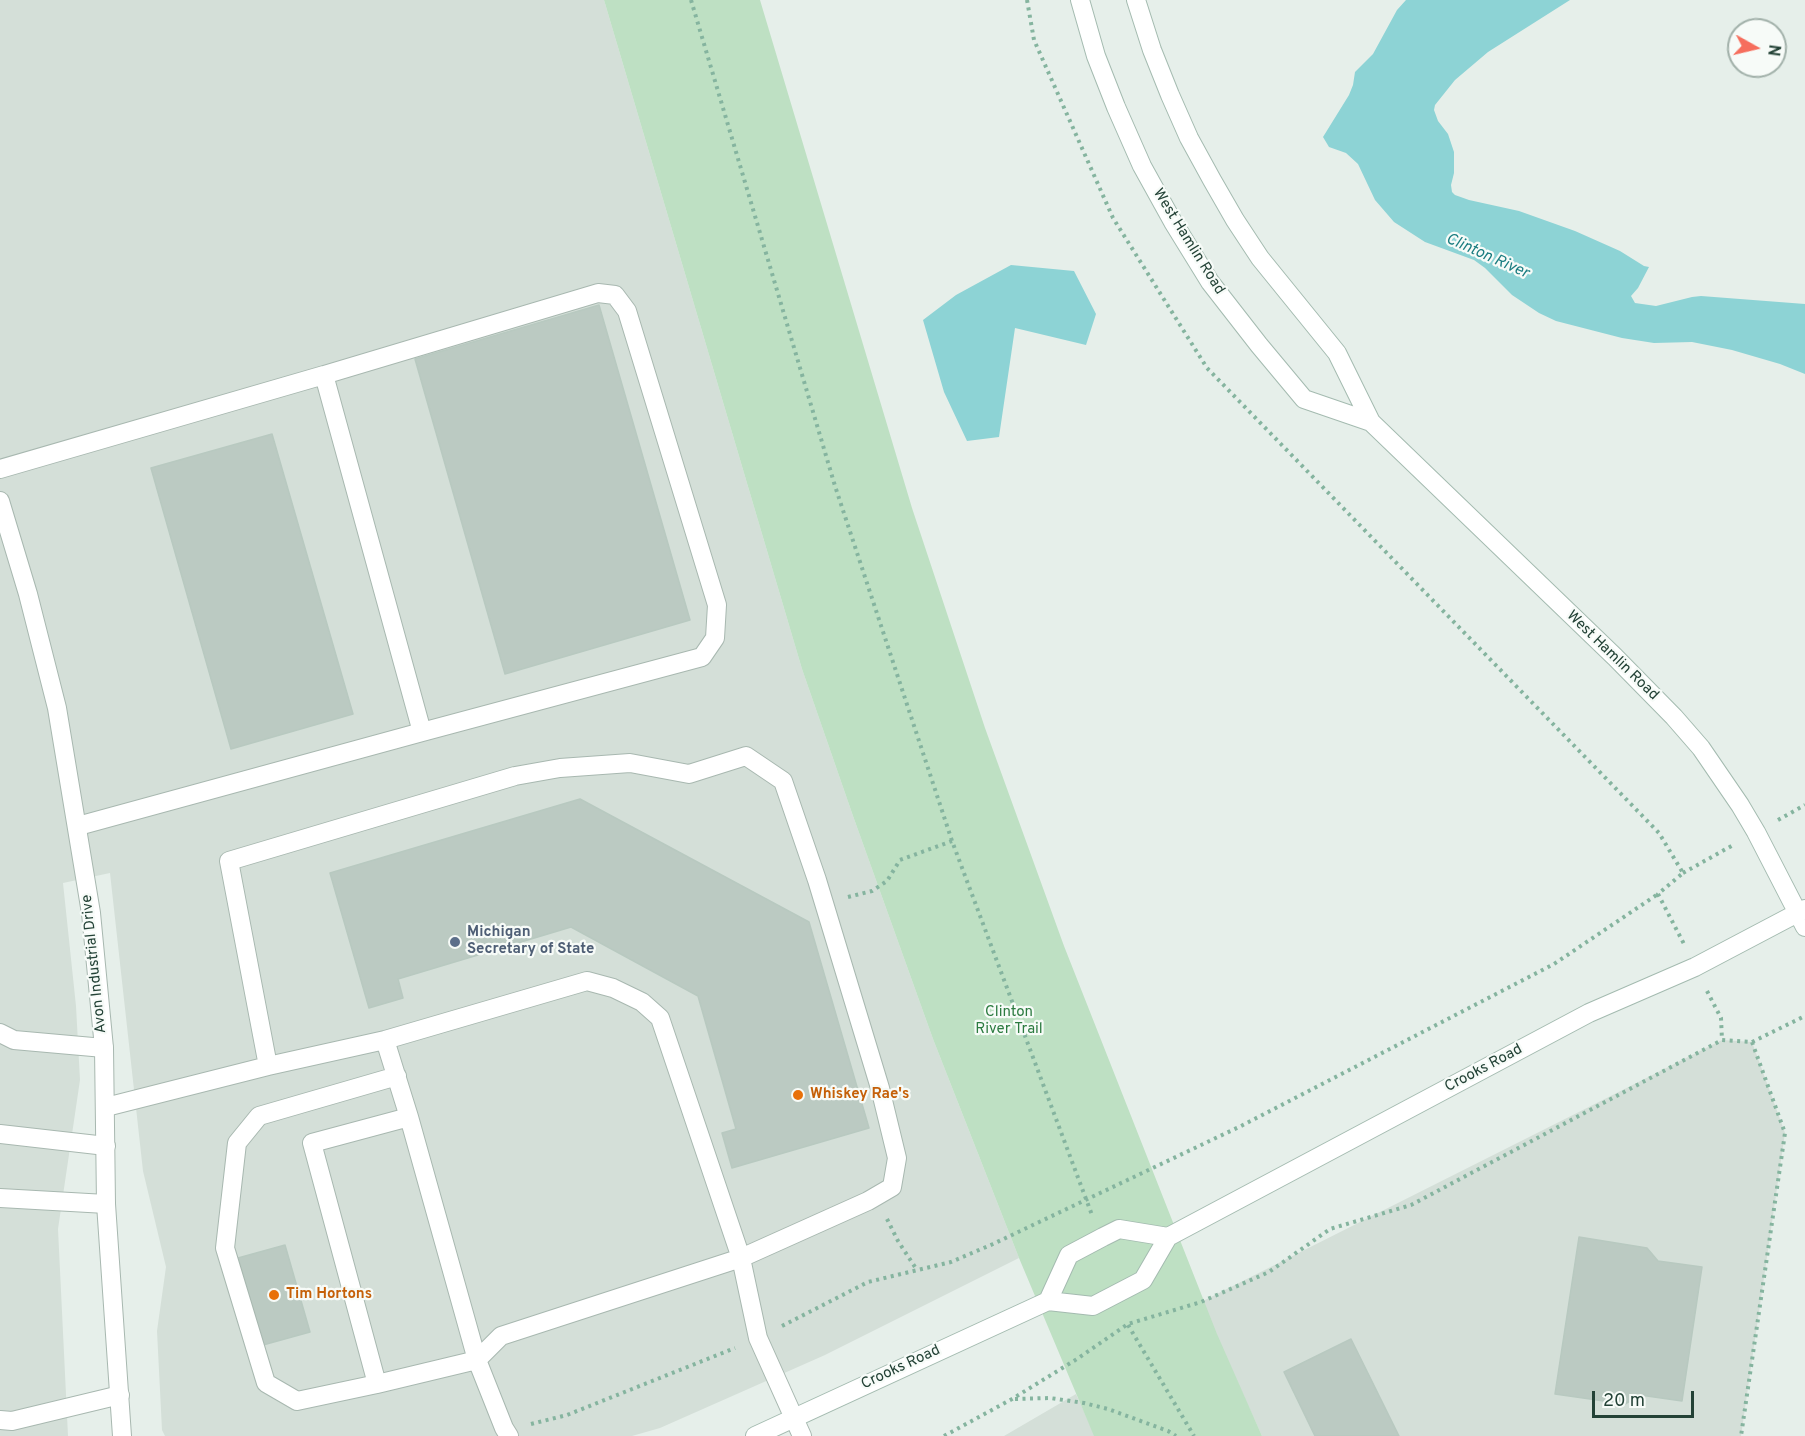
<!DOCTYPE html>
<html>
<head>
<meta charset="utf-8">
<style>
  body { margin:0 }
  #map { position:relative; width:1805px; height:1436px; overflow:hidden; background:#e6efea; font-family:Overpass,sans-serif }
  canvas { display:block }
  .north { position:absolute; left:1727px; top:18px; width:60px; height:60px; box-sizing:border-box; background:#f7fbf8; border:2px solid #a2b1aa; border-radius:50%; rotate:98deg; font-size:16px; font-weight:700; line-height:24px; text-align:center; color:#234236 }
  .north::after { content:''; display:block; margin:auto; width:21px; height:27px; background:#f66e5d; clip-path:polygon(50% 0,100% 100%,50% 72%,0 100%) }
  .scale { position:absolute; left:1592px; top:1391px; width:102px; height:27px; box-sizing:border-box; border:3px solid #234236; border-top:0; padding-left:8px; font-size:18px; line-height:21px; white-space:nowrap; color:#234236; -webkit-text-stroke:4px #f7fbf8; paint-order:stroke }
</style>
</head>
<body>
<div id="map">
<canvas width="1805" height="1436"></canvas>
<div class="north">N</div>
<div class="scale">20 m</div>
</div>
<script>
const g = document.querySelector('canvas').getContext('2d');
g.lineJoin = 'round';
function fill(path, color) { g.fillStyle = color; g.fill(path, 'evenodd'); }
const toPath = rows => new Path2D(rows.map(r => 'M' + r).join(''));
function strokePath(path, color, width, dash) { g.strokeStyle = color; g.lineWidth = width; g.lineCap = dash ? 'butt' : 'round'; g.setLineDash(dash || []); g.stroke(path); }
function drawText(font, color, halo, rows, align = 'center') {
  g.font = font + ' Overpass,sans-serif'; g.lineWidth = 4.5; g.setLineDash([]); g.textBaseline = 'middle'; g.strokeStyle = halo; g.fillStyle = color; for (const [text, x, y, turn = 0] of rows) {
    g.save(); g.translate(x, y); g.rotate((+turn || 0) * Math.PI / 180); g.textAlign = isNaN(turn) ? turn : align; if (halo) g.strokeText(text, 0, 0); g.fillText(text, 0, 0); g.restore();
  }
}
const built = toPath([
  [0,0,604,0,802,669,853,816,933,1039,1019,1258,825,1355,660,1428,632,1436,165,1436,162,1430,157,1331,166,1267,143,1171,110,873,63,883,76,1006,80,1080,58,1229,68,1436,0,1436],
  [1722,1040,1752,1042,1785,1133,1741,1436,1262,1436,1201,1302],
  [1076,1394,1095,1436,1004,1436]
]);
const green = toPath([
  [604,0,760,0,912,508,985,728,1064,946,1217,1334,1262,1436,1094,1436,1019,1258,933,1039,853,816,802,669]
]);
const water = toPath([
  [1406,0,1570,0,1488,52,1455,80,1435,105,1434,110,1438,121,1448,134,1454,152,1454,173,1451,185,1452,192,1455,195,1469,200,1519,211,1575,231,1620,251,1644,266,1649,267,1638,288,1631,296,1635,303,1656,306,1692,297,1701,296,1805,304,1805,374,1780,364,1732,350,1692,342,1654,343,1622,338,1556,321,1539,313,1512,295,1485,268,1474,260,1425,242,1394,222,1375,200,1358,164,1346,153,1329,147,1323,137,1349,95,1353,85,1355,72,1373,54,1397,10],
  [1011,265,1074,271,1096,314,1086,345,1015,328,999,437,967,441,944,392,923,320,956,295]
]);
const building = toPath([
  [599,305,690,620,505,674,415,359,599,305],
  [272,434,353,714,231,749,151,468,272,434],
  [580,799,809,922,869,1128,732,1168,722,1133,736,1129,698,996,571,927,398,979,403,998,369,1008,330,873,580,799],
  [1579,1237,1647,1248,1658,1261,1702,1267,1682,1401,1640,1395,1625,1404,1555,1394,1579,1237],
  [285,1245,310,1332,263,1345,238,1258,285,1245],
  [1351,1339,1399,1436,1315,1436,1284,1372,1351,1339]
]);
const path = toPath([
  [691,0,835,486,952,841,1092,1215],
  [1027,0,1034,40,1113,218,1207,368,1659,833,1683,873,1658,894,1684,944],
  [1778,820,1805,805],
  [1683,873,1735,844],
  [848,897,872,891,887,881,900,860,952,841],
  [1707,991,1721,1018,1722,1040],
  [1752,1042,1805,1016],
  [887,1219,898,1241,917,1270],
  [1128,1325,1194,1436],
  [782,1326,868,1282,951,1262,993,1244,1241,1126,1554,964,1658,894],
  [1015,1399,1050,1398,1084,1403,1108,1409,1168,1431,1176,1436],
  [531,1424,567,1415,735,1348],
  [944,1436,1012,1399,1077,1359,1128,1324,1201,1302,1269,1272,1330,1229,1411,1205,1722,1040,1752,1042,1785,1133,1741,1436]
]);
const lane = toPath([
  [324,375,598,293,615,295,627,311,717,605,715,638,702,657,422,732],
  [0,469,324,375,422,732,78,826],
  [0,1033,14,1040,104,1048],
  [268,1066,229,861,515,776,560,768,630,763,689,774,746,756,783,781,817,880,880,1088,897,1158,892,1187,868,1201,741,1258,501,1336,477,1360,377,1384,312,1143,409,1117],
  [106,1107,268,1066,385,1040],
  [0,1134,106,1146],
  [0,1198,106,1204],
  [377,1384,297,1401,266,1383,225,1248,237,1143,259,1116,397,1076],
  [0,1420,12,1421,120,1395],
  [509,1436,504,1428,477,1360,409,1117,385,1040,587,981,613,988,642,1002,660,1018,741,1258,758,1338,802,1436]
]);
const street = toPath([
  [0,501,28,594,57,708,91,913,104,1048,106,1204,122,1436]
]);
const secondary = toPath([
  [1080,0,1096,56,1116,107,1142,166,1173,222,1210,282,1259,345,1304,399,1371,422],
  [1136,0,1152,50,1170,95,1189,138,1212,180,1235,220,1260,258,1337,353,1371,422,1615,657,1674,717,1701,748,1740,805,1756,832,1805,927],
  [1048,1301,1069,1255,1103,1237,1119,1229,1168,1237],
  [755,1436,1048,1301,1093,1306,1143,1280,1168,1237,1589,1013,1695,967,1805,909]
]);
const markers = [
  [455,942,6,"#5c6f8a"],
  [798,1095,6,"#e8710a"],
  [274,1295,6,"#e8710a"]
];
const streetNames = [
  ["West Hamlin Road",1188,242,58],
  ["West Hamlin Road",1612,656,44],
  ["Avon Industrial Drive",95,964,-96],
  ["Crooks Road",1484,1069,-28],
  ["Crooks Road",901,1368,-25]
];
const serviceNames = [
  ["Michigan",467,933],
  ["Secretary of State",467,950]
];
const parkNames = [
  ["Clinton",1009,1013],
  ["River Trail",1009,1030]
];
const foodNames = [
  ["Whiskey Rae's",810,1095],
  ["Tim Hortons",286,1295]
];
const waterNames = [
  ["Clinton River",1487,257,24]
];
fill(built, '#d4dfd8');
fill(green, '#bee0c3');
fill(water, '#8dd3d5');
fill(building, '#bbcac2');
strokePath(building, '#b8c9c0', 1.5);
strokePath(lane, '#a8b8b0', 20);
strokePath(street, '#a8b8b0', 20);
strokePath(secondary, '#a4bbb0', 20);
strokePath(path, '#85b49f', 4, [3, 4.5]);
strokePath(lane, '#fff', 18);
strokePath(street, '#fff', 18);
strokePath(secondary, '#fff', 18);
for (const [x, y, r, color] of markers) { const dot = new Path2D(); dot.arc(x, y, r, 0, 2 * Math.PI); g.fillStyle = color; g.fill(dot); strokePath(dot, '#f7fbf8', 2); }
drawText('15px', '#234236', '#f7fbf8', streetNames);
drawText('bold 15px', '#4e5e75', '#f7fbf8', serviceNames, 'left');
drawText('15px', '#2c7b40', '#f7fbf8', parkNames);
drawText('bold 15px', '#c56008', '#f7fbf8', foodNames, 'left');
drawText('italic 16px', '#1b7d81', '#f7fbf8', waterNames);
</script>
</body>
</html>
